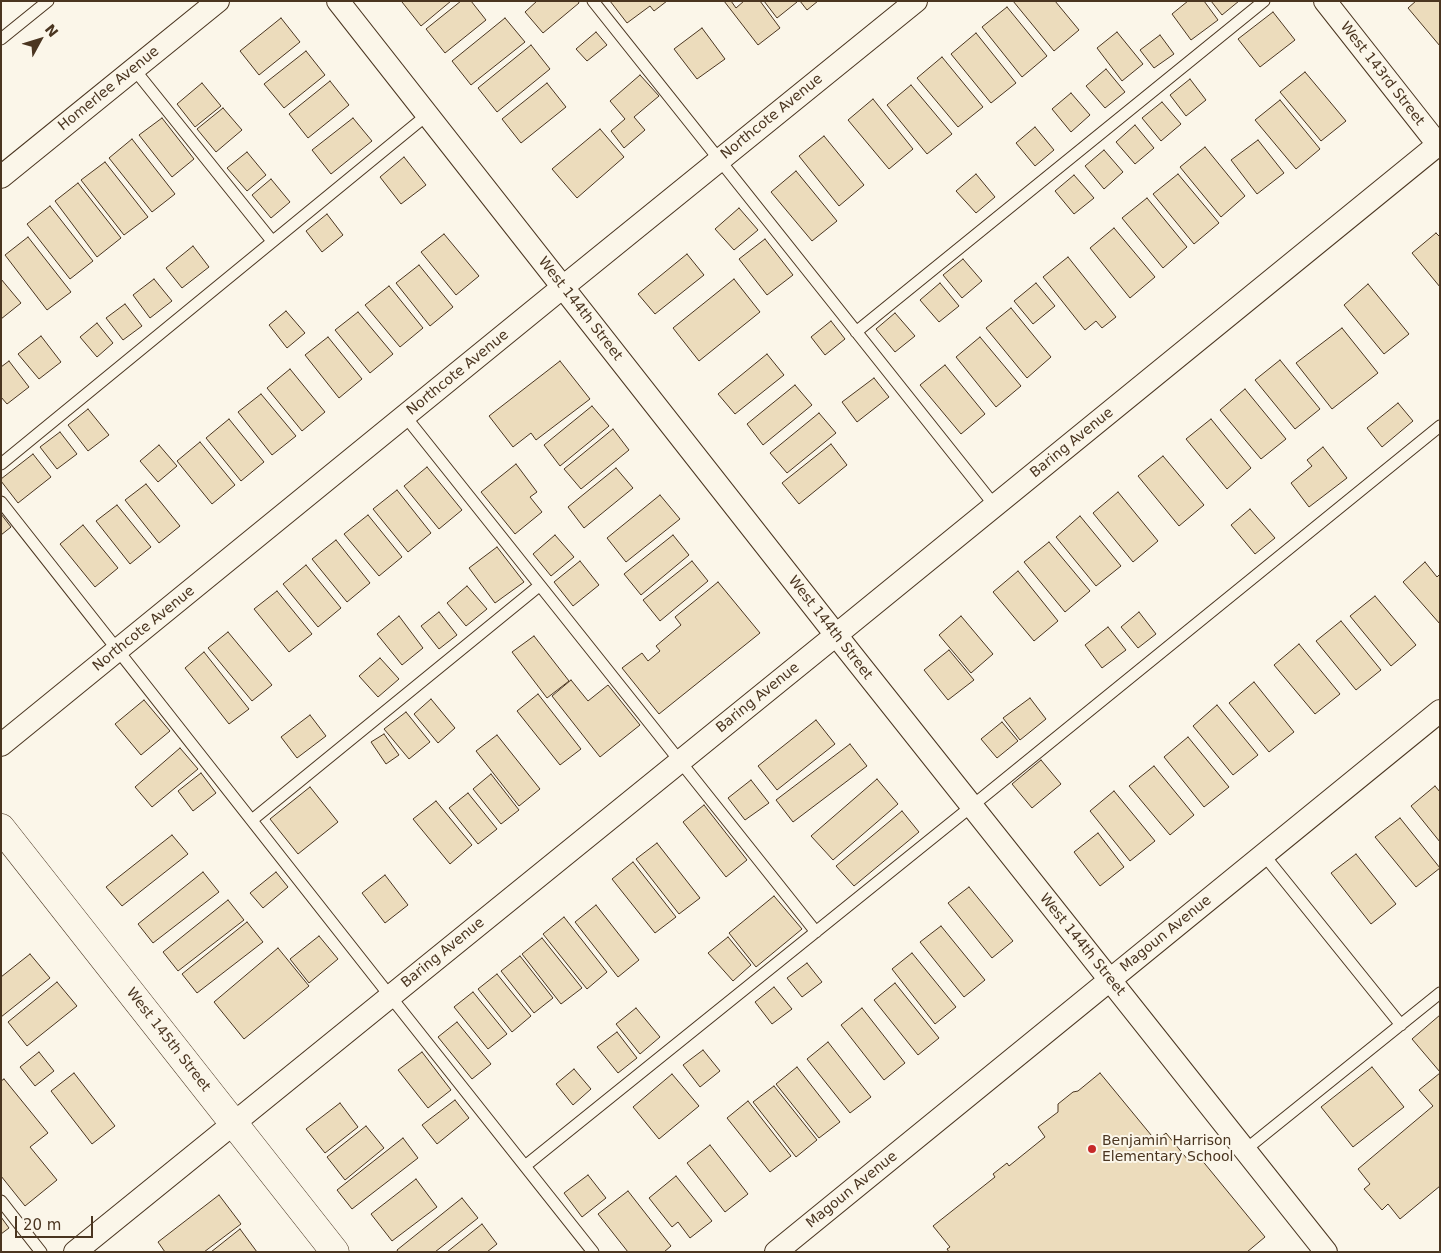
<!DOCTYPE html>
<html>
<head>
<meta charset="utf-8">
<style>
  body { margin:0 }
  #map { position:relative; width:1441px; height:1253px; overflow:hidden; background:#fbf6e9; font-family:"DejaVu Sans",sans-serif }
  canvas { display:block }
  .frame { position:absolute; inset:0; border:2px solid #4a3520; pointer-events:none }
  .north { position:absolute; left:15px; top:15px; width:50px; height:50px; -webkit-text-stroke:4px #fbf6e9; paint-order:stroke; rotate:51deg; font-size:14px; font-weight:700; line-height:20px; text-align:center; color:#4a3520 }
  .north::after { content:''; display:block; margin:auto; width:18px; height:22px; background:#4a3520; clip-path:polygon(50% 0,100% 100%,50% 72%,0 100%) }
  .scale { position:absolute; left:15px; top:1216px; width:78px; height:22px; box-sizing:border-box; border:2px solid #4a3520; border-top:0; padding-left:6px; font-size:15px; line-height:18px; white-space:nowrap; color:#4a3520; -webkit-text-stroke:4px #fbf6e9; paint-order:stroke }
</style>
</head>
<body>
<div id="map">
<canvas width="1441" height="1253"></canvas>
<div class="frame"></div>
<div class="north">N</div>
<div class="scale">20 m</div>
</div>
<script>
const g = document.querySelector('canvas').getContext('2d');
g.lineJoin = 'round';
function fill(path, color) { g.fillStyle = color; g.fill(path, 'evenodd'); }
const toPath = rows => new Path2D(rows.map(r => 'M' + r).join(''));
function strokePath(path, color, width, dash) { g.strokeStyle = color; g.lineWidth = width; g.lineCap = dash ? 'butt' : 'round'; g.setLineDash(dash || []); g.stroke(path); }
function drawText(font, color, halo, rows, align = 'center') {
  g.font = font + ' "DejaVu Sans",sans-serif'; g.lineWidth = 4; g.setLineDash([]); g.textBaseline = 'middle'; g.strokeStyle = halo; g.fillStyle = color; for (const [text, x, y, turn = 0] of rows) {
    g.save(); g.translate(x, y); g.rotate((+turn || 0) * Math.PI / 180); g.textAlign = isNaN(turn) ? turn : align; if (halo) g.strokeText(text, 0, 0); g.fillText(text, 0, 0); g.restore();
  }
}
const building = toPath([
  [403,1,451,1,421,26,402,2,403,1],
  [461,1,471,1,486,20,445,53,426,29,461,1],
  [537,1,578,1,579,3,543,33,525,12,537,1],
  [610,1,667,1,654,11,650,6,627,23,610,1],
  [724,1,731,1,736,8,744,1,760,1,780,28,758,45,724,1],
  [764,1,796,1,797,2,777,18,764,1],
  [800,1,818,1,807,10,800,1],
  [1013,1,1055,1,1079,30,1054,51,1013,1],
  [1188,1,1204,1,1218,20,1191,40,1172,14,1188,1],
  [1211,1,1239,1,1222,15,1211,1],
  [1416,1,1440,1,1440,46,1408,8,1416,1],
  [1007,7,1047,56,1022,77,982,27,1007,7],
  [1273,12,1295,40,1260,67,1238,39,1273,12],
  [281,18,300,42,259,75,240,51,281,18],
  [505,18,525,42,471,85,452,61,505,18],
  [702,28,725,59,697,79,674,49,702,28],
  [596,32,607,45,587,61,576,49,596,32],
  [1117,32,1143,64,1122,81,1097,48,1117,32],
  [976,33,1016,83,991,103,951,54,976,33],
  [1160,35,1174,54,1154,68,1140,50,1160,35],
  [531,45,550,69,497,112,478,88,531,45],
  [306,51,325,75,284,108,264,84,306,51],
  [942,57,983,107,958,127,917,78,942,57],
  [1106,69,1125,92,1105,108,1086,86,1106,69],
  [1305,72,1346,121,1321,141,1280,92,1305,72],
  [640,75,659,96,634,117,645,130,624,148,611,131,625,119,610,101,640,75],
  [1190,79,1206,100,1186,116,1170,95,1190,79],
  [330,81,349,105,308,138,289,114,330,81],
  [202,83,221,106,195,127,177,104,202,83],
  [547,83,566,107,521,143,502,119,547,83],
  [911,85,952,134,927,154,887,105,911,85],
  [1071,93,1090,115,1071,132,1052,109,1071,93],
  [873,99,913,149,889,169,848,120,873,99],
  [1280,100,1320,149,1296,169,1255,120,1280,100],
  [1162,102,1181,124,1161,141,1142,118,1162,102],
  [223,108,242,130,216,152,197,129,223,108],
  [162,118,194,159,172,177,139,135,162,118],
  [353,118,372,141,331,174,312,150,353,118],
  [1135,125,1154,148,1135,164,1116,142,1135,125],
  [1035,127,1054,150,1035,166,1016,143,1035,127],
  [600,129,624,157,577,198,552,169,600,129],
  [824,136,864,185,839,206,799,156,824,136],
  [132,139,175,194,152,212,109,158,132,139],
  [1258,140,1284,173,1257,194,1231,160,1258,140],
  [1205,147,1245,196,1221,217,1180,167,1205,147],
  [1104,150,1123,172,1104,189,1085,166,1104,150],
  [247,152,266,175,247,191,227,168,247,152],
  [404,157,426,185,401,204,380,177,404,157],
  [105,162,148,217,124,235,81,180,105,162],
  [796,171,837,221,812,241,771,192,796,171],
  [976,174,995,197,976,213,956,191,976,174],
  [1178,174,1219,223,1194,244,1153,194,1178,174],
  [1074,175,1094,198,1074,214,1055,191,1074,175],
  [271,179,290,202,271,218,252,195,271,179],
  [78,183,121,238,97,257,55,201,78,183],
  [1147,198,1187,247,1163,268,1122,218,1147,198],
  [50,206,93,261,70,279,27,224,50,206],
  [739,208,758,230,734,250,715,229,739,208],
  [327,214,343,235,322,252,306,231,327,214],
  [1114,228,1155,277,1130,298,1090,248,1114,228],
  [1436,233,1440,237,1440,287,1412,253,1436,233],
  [444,234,479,276,456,295,421,252,444,234],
  [28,237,71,292,47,310,5,255,28,237],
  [765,239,793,275,767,295,739,259,765,239],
  [193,246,209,267,182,288,166,268,193,246],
  [687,254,704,275,655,314,638,294,687,254],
  [1068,257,1116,317,1102,328,1096,321,1085,330,1043,277,1068,257],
  [963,259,982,281,962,298,943,275,963,259],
  [419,265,453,307,430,326,396,283,419,265],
  [1,279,21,303,1,319,1,279],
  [154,279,172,301,150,318,133,295,154,279],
  [734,279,760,312,699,361,673,328,734,279],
  [940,283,959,306,939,322,920,300,940,283],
  [1036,283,1055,306,1033,324,1014,301,1036,283],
  [1368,284,1409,334,1384,354,1344,305,1368,284],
  [389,286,423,328,400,347,365,305,389,286],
  [125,304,142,326,123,340,106,318,125,304],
  [1011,308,1051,357,1027,378,986,328,1011,308],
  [286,311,305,333,287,348,269,325,286,311],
  [358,312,393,354,370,373,335,330,358,312],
  [895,313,915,336,895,352,876,329,895,313],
  [831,321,845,339,825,355,811,337,831,321],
  [97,323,113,343,97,357,80,337,97,323],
  [1342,328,1378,373,1332,409,1296,363,1342,328],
  [41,336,61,362,39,379,18,354,41,336],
  [328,337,362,379,339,398,305,355,328,337],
  [980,337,1021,386,996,407,956,357,980,337],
  [767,354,784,375,735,414,718,394,767,354],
  [1280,360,1320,409,1295,429,1255,380,1280,360],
  [9,361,29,387,7,404,1,397,1,367,9,361],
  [560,361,590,399,536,440,531,433,513,447,489,416,560,361],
  [945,365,985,414,961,434,920,385,945,365],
  [290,369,325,412,302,431,267,388,290,369],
  [874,378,889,397,857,422,842,402,874,378],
  [795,385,812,405,763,445,747,424,795,385],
  [1245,389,1286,439,1261,459,1220,410,1245,389],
  [261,394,296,436,272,455,238,412,261,394],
  [1398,403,1413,421,1382,447,1367,428,1398,403],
  [592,406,609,426,560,466,544,445,592,406],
  [88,409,109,435,88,451,68,425,88,409],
  [819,413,836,433,787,473,770,453,819,413],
  [229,419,264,462,241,481,206,438,229,419],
  [1211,419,1251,468,1227,489,1186,439,1211,419],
  [613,429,629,450,581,489,564,469,613,429],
  [60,432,77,454,57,469,40,447,60,432],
  [200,442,235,485,212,504,177,461,200,442],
  [831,444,847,465,799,504,782,483,831,444],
  [159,445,177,466,158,482,140,461,159,445],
  [1323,447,1347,478,1309,507,1291,483,1312,466,1307,460,1323,447],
  [33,454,51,477,18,503,1,481,1,479,33,454],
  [1163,456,1204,505,1179,526,1138,476,1163,456],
  [516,464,537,492,530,497,542,512,515,534,481,492,516,464],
  [427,467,462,510,439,529,404,486,427,467],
  [616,468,633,488,584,528,568,507,616,468],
  [146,484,180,526,159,543,125,500,146,484],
  [397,490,431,533,408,552,373,509,397,490],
  [1118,492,1158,541,1133,562,1093,513,1118,492],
  [660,495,680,519,626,562,607,538,660,495],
  [117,505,151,547,130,564,96,521,117,505],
  [1250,509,1275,538,1255,554,1231,525,1250,509],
  [1,514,11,527,1,535,1,514],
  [368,515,402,557,379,576,344,534,368,515],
  [1080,516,1121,566,1096,586,1056,537,1080,516],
  [83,525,118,568,95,587,60,544,83,525],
  [555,535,574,557,551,576,533,554,555,535],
  [673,535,689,555,641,595,624,574,673,535],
  [336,540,370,583,347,602,312,559,336,540],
  [1049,542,1090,591,1065,612,1024,562,1049,542],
  [497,547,524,582,495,603,469,568,497,547],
  [580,561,599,585,573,606,554,582,580,561],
  [692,561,708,581,660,621,643,600,692,561],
  [1425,562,1437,577,1440,574,1440,624,1403,582,1425,562],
  [306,565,341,608,318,627,283,584,306,565],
  [1018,571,1058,621,1034,641,993,592,1018,571],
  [718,582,760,633,659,714,622,668,642,653,648,661,660,651,656,646,681,625,675,617,718,582],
  [467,586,487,609,466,626,447,603,467,586],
  [277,591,312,634,289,652,254,609,277,591],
  [1375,596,1416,645,1391,666,1350,616,1375,596],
  [439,612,457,635,439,649,421,626,439,612],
  [1139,612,1156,634,1138,648,1121,627,1139,612],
  [399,616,423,648,402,665,377,634,399,616],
  [961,616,993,654,971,673,939,635,961,616],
  [1341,621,1381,670,1356,690,1316,641,1341,621],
  [1108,627,1126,650,1102,668,1085,645,1108,627],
  [228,632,272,685,252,701,208,648,228,632],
  [534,636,569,681,547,698,512,652,534,636],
  [1299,644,1340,694,1315,714,1274,665,1299,644],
  [949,650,974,680,948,700,924,670,949,650],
  [204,652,249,709,229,724,185,668,204,652],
  [380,658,399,679,378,697,359,676,380,658],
  [571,680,588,701,608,685,640,725,600,757,552,696,571,680],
  [1254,682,1294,732,1269,752,1229,703,1254,682],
  [538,694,581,749,560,765,517,711,538,694],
  [1030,698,1046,719,1020,740,1003,718,1030,698],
  [431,699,455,728,438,743,414,714,431,699],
  [144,700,170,731,141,755,115,724,144,700],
  [1217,705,1258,755,1233,775,1193,726,1217,705],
  [406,712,430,742,409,759,384,729,406,712],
  [310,715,326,736,297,758,281,737,310,715],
  [816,720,835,744,777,790,758,766,816,720],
  [1002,722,1018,741,997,758,981,739,1002,722],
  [384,734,399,755,386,764,371,742,384,734],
  [497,735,540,789,519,806,476,751,497,735],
  [1188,737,1229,787,1204,807,1164,757,1188,737],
  [850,744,867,766,793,822,776,800,850,744],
  [180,748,198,769,152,807,135,787,180,748],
  [1041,760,1061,784,1032,808,1012,784,1041,760],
  [1154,766,1194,815,1170,835,1129,786,1154,766],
  [201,773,216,793,193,811,178,791,201,773],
  [491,774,519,810,501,824,473,789,491,774],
  [877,779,898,804,833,860,811,836,877,779],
  [751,780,769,803,745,820,728,798,751,780],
  [1435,786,1440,792,1440,842,1411,806,1435,786],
  [310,787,338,822,298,854,270,819,310,787],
  [1114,791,1155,841,1130,861,1090,811,1114,791],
  [468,793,497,829,478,844,449,808,468,793],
  [436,801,472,845,450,864,413,819,436,801],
  [704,805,747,860,726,877,683,822,704,805],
  [902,811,919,832,854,886,836,866,902,811],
  [1400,818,1440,868,1416,887,1375,837,1400,818],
  [1098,833,1124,867,1100,886,1074,852,1098,833],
  [172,835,188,854,122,906,106,887,172,835],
  [657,843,700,898,679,914,636,859,657,843],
  [1356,854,1396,904,1371,924,1331,873,1356,854],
  [633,862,676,917,655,933,612,879,633,862],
  [203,872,219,892,153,943,138,924,203,872],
  [276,872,288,887,263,908,250,893,276,872],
  [385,875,408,905,385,923,362,893,385,875],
  [969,887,1013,941,992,958,948,903,969,887],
  [774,896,802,929,756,967,729,933,774,896],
  [228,900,244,920,178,971,163,952,228,900],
  [596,905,639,960,618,977,575,922,596,905],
  [564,917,607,972,587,989,543,934,564,917],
  [247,922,263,942,197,993,182,974,247,922],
  [941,926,985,980,964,997,920,942,941,926],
  [319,936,338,959,309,983,290,959,319,936],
  [728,937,751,965,733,981,708,953,728,937],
  [542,938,582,988,561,1004,522,954,542,938],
  [278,948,309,986,244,1039,214,1002,278,948],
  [912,953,956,1007,935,1024,892,969,912,953],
  [30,954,50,978,1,1017,1,977,30,954],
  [520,956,553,998,534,1013,501,971,520,956],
  [807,963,822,982,802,997,787,978,807,963],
  [497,974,531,1016,512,1032,478,989,497,974],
  [57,982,77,1006,27,1046,8,1022,57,982],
  [895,983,939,1038,918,1055,874,1000,895,983],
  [774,987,792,1009,772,1024,755,1002,774,987],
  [473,992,507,1034,488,1049,454,1007,473,992],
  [636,1008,660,1037,640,1054,616,1024,636,1008],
  [862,1008,905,1063,884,1080,841,1025,862,1008],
  [1440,1015,1440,1072,1412,1039,1440,1015],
  [457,1022,491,1064,472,1079,438,1037,457,1022],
  [617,1032,637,1058,618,1073,597,1047,617,1032],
  [828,1042,871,1097,850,1113,807,1059,828,1042],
  [703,1050,720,1071,700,1087,683,1065,703,1050],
  [39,1052,54,1071,35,1086,20,1067,39,1052],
  [422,1052,451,1090,428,1108,398,1070,422,1052],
  [797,1067,840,1122,819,1138,776,1084,797,1067],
  [1372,1067,1404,1107,1353,1147,1321,1107,1372,1067],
  [574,1069,591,1089,573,1105,556,1084,574,1069],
  [74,1073,115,1126,92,1144,51,1091,74,1073],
  [1100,1073,1156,1141,1166,1133,1188,1160,1196,1153,1265,1237,1247,1252,949,1252,947,1249,950,1247,933,1226,995,1177,993,1174,1007,1163,1009,1166,1045,1137,1038,1127,1058,1112,1058,1104,1073,1092,1078,1091,1100,1073],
  [1440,1073,1440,1186,1400,1219,1388,1204,1382,1210,1364,1189,1370,1184,1358,1169,1433,1106,1419,1090,1440,1073],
  [672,1074,699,1106,659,1139,633,1107,672,1074],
  [4,1079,48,1133,30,1147,57,1180,25,1206,1,1176,1,1081,4,1079],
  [774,1086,817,1140,796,1157,753,1102,774,1086],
  [455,1100,469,1118,437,1144,422,1125,455,1100],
  [748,1101,791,1156,770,1172,727,1118,748,1101],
  [340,1103,358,1127,325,1153,306,1129,340,1103],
  [366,1126,384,1148,345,1180,327,1157,366,1126],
  [403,1138,418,1158,352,1209,337,1190,403,1138],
  [710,1145,748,1194,725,1212,687,1163,710,1145],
  [588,1175,606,1198,582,1217,564,1193,588,1175],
  [676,1176,712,1221,690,1238,678,1222,672,1227,649,1198,676,1176],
  [416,1179,437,1207,392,1241,371,1214,416,1179],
  [628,1191,671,1246,664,1252,628,1252,598,1214,628,1191],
  [219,1195,241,1224,204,1252,165,1252,158,1242,219,1195],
  [462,1198,478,1218,435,1252,398,1252,397,1250,462,1198],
  [1,1217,9,1228,1,1234,1,1217],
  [482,1224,497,1244,487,1252,447,1252,482,1224],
  [240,1229,257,1252,211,1252,240,1229]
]);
const service = toPath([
  [593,1,995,506],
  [1,39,48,1],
  [134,69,272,241],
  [856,332,1264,1],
  [405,416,816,932],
  [1,464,427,115],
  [1,502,390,996,593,1252],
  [252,820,539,586],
  [1264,855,1401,1025],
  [1245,1150,1440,993],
  [525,1166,972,806,1440,426],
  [1,1201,41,1252]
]);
const minor = toPath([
  [338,1,836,635,1326,1252],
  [1325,1,1440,147],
  [1,177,218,1],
  [1,745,563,287,916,1],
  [75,1252,836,635,1440,143],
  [776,1252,1440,711]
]);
const tertiary = toPath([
  [1,828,335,1252]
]);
const markers = [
  [1092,1149,5,"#c62828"]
];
const streetNames = [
  ["West 143rd Street",1382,74,52],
  ["Homerlee Avenue",109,89,-39],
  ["Northcote Avenue",772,117,-39],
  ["West 144th Street",580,309,52],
  ["Northcote Avenue",458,373,-39],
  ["Baring Avenue",1072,443,-39],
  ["West 144th Street",830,628,52],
  ["Northcote Avenue",144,629,-39],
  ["Baring Avenue",758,698,-39],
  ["Magoun Avenue",1166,934,-39],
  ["West 144th Street",1082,945,51],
  ["Baring Avenue",443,953,-39],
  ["West 145th Street",168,1040,52],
  ["Magoun Avenue",852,1190,-39]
];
const poiNames = [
  ["Benjamin Harrison",1102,1141],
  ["Elementary School",1102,1157]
];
fill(building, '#ecdcbc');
strokePath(building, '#4a3520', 1);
strokePath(service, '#4a3520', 13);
strokePath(minor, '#4a3520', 24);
strokePath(tertiary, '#4a3520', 29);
strokePath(service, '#fbf6e9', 11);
strokePath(minor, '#fbf6e9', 22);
strokePath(tertiary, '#fbf6e9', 28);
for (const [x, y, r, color] of markers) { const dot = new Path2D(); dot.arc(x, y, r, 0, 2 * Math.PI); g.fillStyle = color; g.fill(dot); strokePath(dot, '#fbf6e9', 2); }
drawText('14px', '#4a3520', '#fbf6e9', streetNames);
drawText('14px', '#4a3520', '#fbf6e9', poiNames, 'left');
</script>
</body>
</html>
